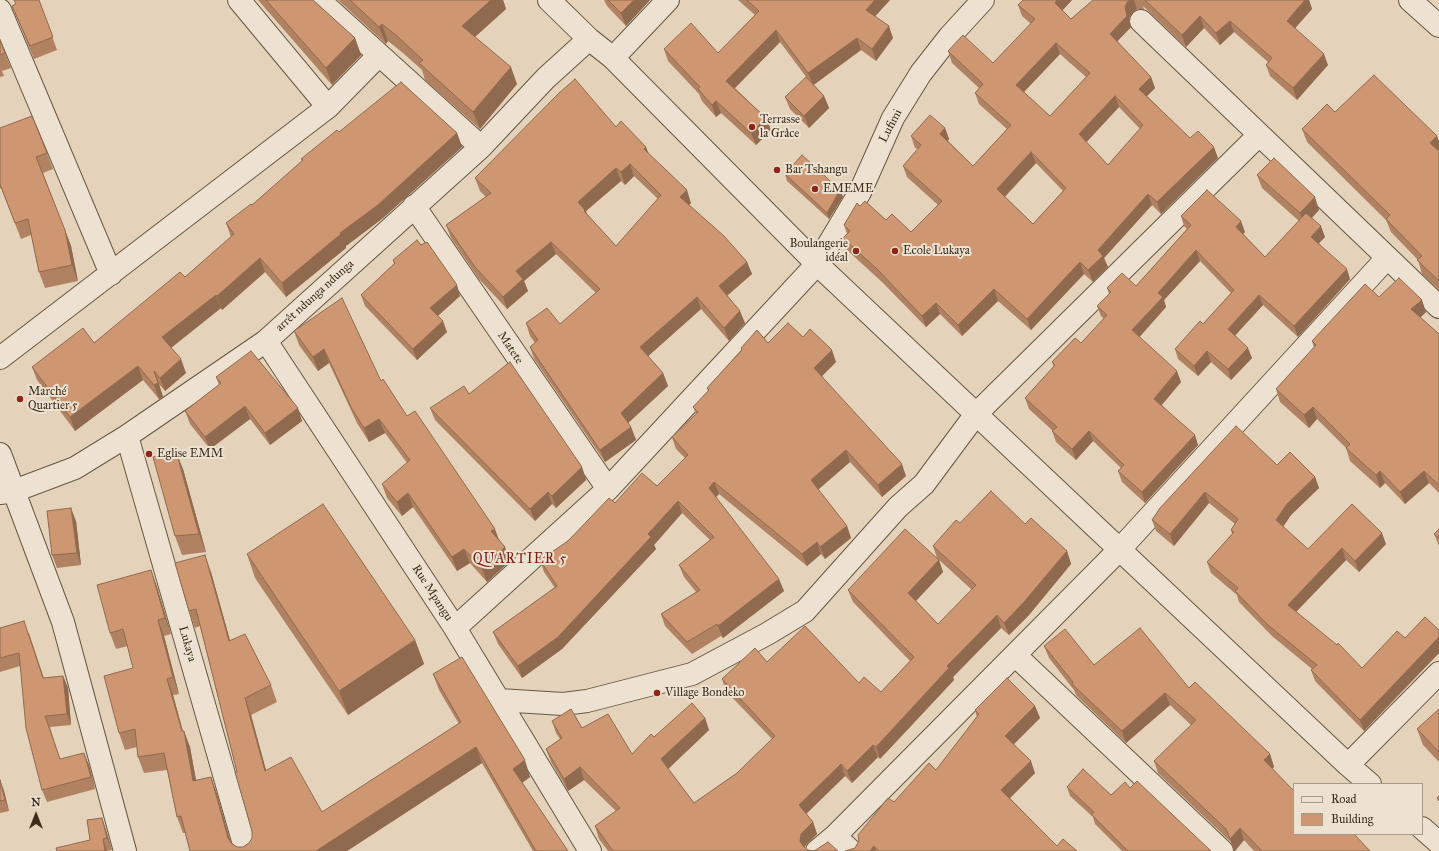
<!DOCTYPE html>
<html>
<head>
<meta charset="utf-8">
<style>
  body { margin:0 }
  #map { position:relative; width:1439px; height:851px; overflow:hidden; background:#e4d3ba; font-family:"IM FELL Great Primer",serif }
  canvas { display:block }
  .legend { position:absolute; left:1293px; top:783px; width:130px; height:52px; box-sizing:border-box; background:#ede2d2; border:1px solid #a79a88; margin:0; padding:5px 7px; list-style:none; font-size:12px; color:#3e2e19 }
  .legend li { display:flex; align-items:center; gap:8px; height:20px }
  .legend b { width:20px; border:1px solid #a79a88 }
  .north { position:absolute; left:16px; top:795px; width:40px; height:40px; -webkit-text-stroke:3px #ede2d2; paint-order:stroke; rotate:0deg; font-size:11px; font-weight:700; line-height:16px; text-align:center; color:#3e2e19 }
  .north::after { content:''; display:block; margin:auto; width:14px; height:18px; background:#3e2e19; clip-path:polygon(50% 0,100% 100%,50% 72%,0 100%) }
</style>
</head>
<body>
<div id="map">
<canvas width="1439" height="851"></canvas>
<ul class="legend">
<li><b style="height:5px;background:#ede2d2"></b>Road</li>
<li><b style="height:11px;background:#ce9771"></b>Building</li>
</ul>
<div class="north">N</div>
</div>
<script>
const g = document.querySelector('canvas').getContext('2d');
g.lineJoin = 'round';
const toPath = rows => new Path2D(rows.map(r => 'M' + r).join(''));
function strokePath(path, color, width, dash) { g.strokeStyle = color; g.lineWidth = width; g.lineCap = dash ? 'butt' : 'round'; g.setLineDash(dash || []); g.stroke(path); }
function fill(path, color) { g.fillStyle = color; g.fill(path, 'evenodd'); }
function drawText(font, color, halo, rows, align = 'center') {
  g.font = font + ' "IM FELL Great Primer",serif'; g.lineWidth = 4; g.setLineDash([]); g.textBaseline = 'middle'; g.strokeStyle = halo; g.fillStyle = color; for (const [text, x, y, turn = 0] of rows) {
    g.save(); g.translate(x, y); g.rotate((+turn || 0) * Math.PI / 180); g.textAlign = isNaN(turn) ? turn : align; if (halo) g.strokeText(text, 0, 0); g.fillText(text, 0, 0); g.restore();
  }
}
const minor = toPath([
  [239,0,328,107],
  [319,0,481,147],
  [549,0,589,39,613,58,817,264,1348,765,1370,784],
  [1410,0,1439,26],
  [0,10,111,274],
  [1141,21,1439,307],
  [613,58,668,0],
  [414,206,608,489],
  [266,341,455,628,590,851],
  [0,358,328,107,379,55],
  [127,436,246,851],
  [0,454,63,622,125,851],
  [0,493,14,491,75,468,127,436,266,341,481,147,546,78,589,39],
  [455,628,608,489,817,264,860,192,893,118,921,73,950,36,983,0],
  [1015,655,1222,851],
  [499,700,563,704,587,701,692,674,767,634,805,611,898,507,924,484,976,414,1259,135],
  [1348,765,1439,673],
  [1422,828,1439,843],
  [835,836,851,851],
  [817,851,835,836,1120,549,1387,258]
]);
const wall = toPath([
  [39,0,57,50,34,59,17,18,12,6],
  [258,0,313,0,355,38,361,55,332,85],
  [338,0,503,0,506,9,475,37,517,84,480,129,425,80,422,70,403,53,388,41,386,44],
  [604,0,650,0,626,26,607,6],
  [738,0,890,0,875,16,893,38,876,61,861,50,814,85,824,96,829,108,809,128,790,109,785,97,807,78,780,42,735,88,766,118,771,130,756,145,721,113,716,117,702,101,699,94,668,61,664,49,718,53,755,15],
  [1023,0,1072,0,1062,11,1071,19,1093,0,1309,0,1312,9,1295,28,1328,65,1297,100,1270,76,1266,65,1268,62,1234,32,1220,45,1204,28,1186,47,1143,6,1144,9,1137,9,1132,13,1129,18,1131,27,1117,41,1151,77,1155,88,1147,96,1190,138,1218,158,1161,214,1152,205,1104,258,1108,267,1093,282,1084,274,1031,330,998,301,962,336,940,314,926,327,882,282,847,250,843,238,847,234,844,225,860,206,886,220,911,232,938,205,907,177,903,166,918,149,915,148,911,136,945,128,949,139,948,141,973,166,1007,129,979,104,975,93,979,88,952,63,948,51,993,63,1031,24,1022,16,1018,5],
  [1060,54,1086,77,1050,116,1024,92],
  [1119,107,1140,129,1108,165,1086,142],
  [1036,163,1063,191,1033,224,1005,197],
  [0,40,11,68,2,71,4,76,0,77],
  [1335,112,1439,141,1439,290,1422,274,1418,260,1391,232,1386,220,1307,142,1302,129],
  [616,127,646,147,648,153,691,203,689,205,747,262,752,274,727,296,745,323,729,341,701,309,648,356,663,373,668,386,628,423,631,427,636,440,605,462,534,359,530,347,535,343,530,336,526,323,560,324,596,293,556,254,524,281,528,291,507,309,479,279,451,238,446,225,486,197,480,191,475,178],
  [634,176,658,199,616,246,587,214,586,211,621,181,625,185],
  [0,128,47,153,53,169,43,173,71,246,78,281,45,288,39,272,31,235,21,239,1,188,0,189],
  [339,132,457,133,462,147,383,218,346,246,346,248,286,297,265,272,222,310,221,308,171,348,186,373,165,391,159,384,163,397,159,399,143,380,75,431,37,380,32,367,94,343,185,277,231,237,226,223,252,205,302,161,301,159],
  [785,174,840,190,843,197,829,219,787,181],
  [1257,175,1319,210,1312,218,1325,237,1319,243,1350,279,1298,337,1263,305,1235,335,1252,358,1231,380,1211,362,1198,376,1178,359,1175,349,1203,324,1231,293,1200,261,1164,300,1166,307,1139,337,1181,382,1162,405,1198,445,1145,503,1122,482,1118,471,1121,468,1093,441,1076,460,1056,442,1052,431,1053,431,1029,409,1025,398,1054,367,1052,362,1081,343,1104,319,1101,316,1097,306,1109,294,1107,288,1136,286,1187,229,1184,226,1181,216,1245,232,1243,234,1265,257,1299,221,1262,188],
  [393,260,460,296,438,316,447,332,417,360,365,306,361,295,394,264],
  [1379,297,1426,312,1420,317,1439,334,1439,493,1429,483,1405,504,1385,483,1380,488,1350,461,1346,448,1317,419,1309,428,1280,402,1276,389,1314,348,1312,341],
  [294,331,381,381,407,416,499,539,510,561,487,582,470,563,457,571,413,507,402,516,387,498,382,484,407,463,385,433,369,442,357,423,329,363,318,371,299,345],
  [803,337,836,362,822,376,906,476,882,497,850,462,818,490,847,526,851,538,825,559,821,554,807,566,719,494,716,497,784,591,723,638,721,636,692,654,665,626,661,614,696,592,684,577,679,565,710,540,682,513,654,545,656,549,562,649,522,678,498,644,493,632,555,588,544,572,540,560,568,541,615,503,657,486,685,458,676,449,672,437,696,414,693,407,708,391,707,388,741,350,741,348],
  [216,377,302,421,270,445,250,419,210,449,190,424,185,411,219,385],
  [469,394,582,467,586,480,556,508,552,504,535,521,435,420,430,408],
  [1277,465,1315,477,1319,488,1291,515,1283,527,1308,549,1386,544,1359,572,1346,560,1296,612,1362,668,1405,638,1439,630,1439,653,1364,731,1315,681,1311,670,1312,669,1272,636,1239,602,1237,595,1211,573,1207,562,1232,534,1231,530,1235,524,1209,503,1174,546,1156,531,1152,520,1160,508],
  [183,469,206,552,182,555,175,536],
  [76,521,81,565,57,568,52,555],
  [960,523,1025,524,1067,551,1071,564,1029,615,1009,635,1001,628,953,677,954,680,880,759,878,757,852,783,845,776,806,814,813,822,817,834,805,846,805,848,808,850,814,851,608,851,599,839,595,826,616,811,584,780,568,791,551,762,546,749,560,739,556,733,552,721,582,728,632,754,654,737,705,718,709,730,668,769,694,803,737,773,772,739,726,691,722,679,767,662,859,683,881,692,910,661,853,602,848,590,939,560,943,572,916,601,938,624,972,590,937,558,933,546],
  [1439,529,1439,546,1434,534],
  [247,554,415,640,424,664,348,715,255,578],
  [151,570,157,587,171,634,164,636,179,694,173,695,183,731,190,747,196,780,211,777,217,794,231,843,237,847,243,847,249,843,252,838,252,831,200,626,195,628,189,611,211,572,230,641,271,685,277,702,251,715,266,771,322,812,459,724,439,690,433,674,530,777,522,783,568,851,533,851,482,763,347,851,190,851,185,833,183,833,177,817,167,770,144,773,138,757,137,747,125,750,119,733,133,668,128,646,116,649,110,633],
  [0,628,29,633,44,678,63,676,68,688,71,725,50,727,60,759,89,765,95,789,47,802,42,790,20,666,0,672],
  [1044,646,1094,665,1189,688,1270,754,1274,767,1272,768,1294,834,1370,851,1254,851,1244,840,1235,851,1234,851,1231,842,1158,773,1154,761,1191,725,1170,705,1126,743,1079,698,1076,695,1074,690,1049,658],
  [1035,706,1040,718,1014,744,1035,773,1010,798,1057,846,1077,851,845,851,855,848,894,802,936,770,977,717,975,710],
  [1439,709,1439,762,1423,745,1417,729],
  [0,780,4,791,9,811,0,813],
  [1067,787,1111,795,1130,788,1211,851,1122,851,1095,824,1093,817,1070,796],
  [102,818,106,830,112,850,107,851,57,851,90,840]
]);
const shadedWall = toPath([
  [491,0,503,0,506,9,468,43,462,26],
  [634,0,650,0,626,26,621,13],
  [875,0,890,0,870,22,866,10],
  [1057,0,1072,0,1059,14,1055,3],
  [1130,0,1134,0,1137,9,1132,13,1129,18,1131,27,1114,45,1110,34,1128,1],
  [1305,0,1309,0,1312,9,1291,33,1287,21],
  [1200,16,1204,28,1186,47,1182,35],
  [1230,21,1234,32,1220,45,1216,33],
  [382,24,388,41,386,44,379,27],
  [889,26,893,38,876,61,872,49],
  [776,30,780,42,730,93,726,81],
  [355,38,361,55,332,85,326,68],
  [857,38,861,50,813,85,808,73],
  [1056,43,1060,54,1020,96,1016,85],
  [1324,54,1328,65,1297,100,1293,88],
  [511,67,517,84,480,129,473,112],
  [1151,77,1155,88,1143,100,1139,89],
  [824,96,829,108,809,128,804,116],
  [1115,96,1119,107,1083,146,1079,134],
  [716,101,721,113,716,117,712,105],
  [766,118,771,130,756,145,751,133],
  [945,128,949,139,944,145,940,134],
  [457,133,462,147,383,218,346,246,346,248,286,297,282,283,340,233],
  [1437,136,1439,141,1439,152,1430,143],
  [646,147,651,159,644,149],
  [1214,147,1218,158,1161,214,1157,202],
  [1031,152,1036,163,1001,200,997,189],
  [630,164,634,176,625,185,621,172],
  [616,168,621,181,586,211,590,222,578,202],
  [687,190,691,203,684,209,680,197],
  [840,190,843,197,829,219,827,213],
  [1148,194,1152,205,1104,258,1108,267,1093,282,1088,270,1098,250],
  [1315,197,1319,210,1304,226,1300,213],
  [1241,221,1245,232,1240,237,1236,227],
  [1321,226,1325,237,1315,247,1311,237],
  [65,230,71,246,78,281,72,265],
  [551,242,556,254,524,281,528,291,507,309,503,297,516,271],
  [1196,250,1200,261,1164,300,1166,307,1136,341,1132,330,1158,293],
  [260,258,265,272,222,310,217,296],
  [747,262,752,274,723,299,719,286],
  [1080,262,1084,274,1031,330,1027,319],
  [1347,269,1350,279,1298,337,1294,326],
  [457,285,460,296,434,319,430,308],
  [994,289,998,301,962,336,958,325],
  [216,295,221,308,167,351,162,337],
  [1259,295,1263,305,1232,339,1228,329],
  [697,297,701,309,645,359,640,347],
  [1422,300,1426,312,1416,322,1411,309],
  [936,303,940,314,926,327,922,316],
  [740,311,745,323,729,341,724,328],
  [443,321,447,332,417,360,413,349],
  [1248,348,1252,358,1231,380,1228,369],
  [324,349,329,363,318,371,313,357],
  [832,350,836,362,818,380,814,368],
  [1207,351,1211,362,1198,376,1194,366],
  [181,359,186,373,165,391,160,378],
  [138,366,143,380,75,431,70,417],
  [154,371,159,384,163,397,159,399,154,385],
  [1177,371,1181,382,1158,409,1154,399],
  [663,373,668,386,625,426,621,413],
  [245,406,250,419,210,449,205,437],
  [1313,407,1317,419,1309,428,1304,415],
  [298,408,302,421,270,445,265,433],
  [379,419,385,433,369,442,364,428],
  [631,427,636,440,605,462,600,450],
  [1089,431,1093,441,1076,460,1072,449],
  [1195,435,1198,445,1145,503,1142,492],
  [846,450,850,462,815,492,811,480],
  [176,451,183,469,206,552,199,534],
  [902,464,906,476,882,497,878,485],
  [582,467,586,480,556,508,552,496],
  [1380,471,1385,483,1380,488,1376,475],
  [1424,471,1429,483,1405,504,1400,492],
  [1315,477,1319,488,1291,515,1280,531,1276,520,1287,504],
  [714,482,719,494,713,500,709,488],
  [548,492,552,504,535,521,530,509],
  [1205,492,1209,503,1174,546,1170,534],
  [408,493,413,507,402,516,397,502],
  [678,501,682,513,654,545,656,549,562,649,522,678,518,666,648,534],
  [71,508,76,521,81,565,77,553],
  [847,526,851,538,825,559,820,547],
  [495,529,500,543,491,531],
  [1382,533,1386,544,1359,572,1355,561],
  [817,542,821,554,807,566,802,554],
  [505,547,510,561,487,582,482,568],
  [1342,548,1346,560,1292,616,1288,605],
  [464,549,470,563,457,571,452,557],
  [1067,551,1071,564,1029,615,1009,635,1004,623],
  [205,555,211,572,235,658,229,641],
  [939,560,943,572,912,605,908,593],
  [151,570,157,587,171,634,165,618],
  [779,579,784,591,723,638,718,626],
  [997,615,1001,628,953,677,954,680,880,759,876,747,947,666],
  [158,620,164,636,179,694,173,677],
  [1439,637,1439,653,1364,731,1360,720],
  [415,640,424,664,348,715,339,691],
  [63,676,68,688,71,725,67,714],
  [167,679,173,695,186,743,184,731,190,747,199,797,193,781,182,731],
  [1165,693,1170,705,1126,743,1122,731],
  [245,698,251,715,271,788,265,771],
  [1035,706,1040,718,1010,748,1005,736],
  [705,718,709,730,665,772,661,759],
  [873,745,878,757,852,783,847,771],
  [476,747,482,763,347,851,316,851],
  [84,753,89,765,95,789,91,777],
  [1270,754,1274,767,1268,772,1264,760],
  [525,760,530,777,519,785,513,769],
  [1031,761,1035,773,1006,802,1001,790],
  [841,764,845,776,803,817,799,805],
  [580,767,584,780,568,791,564,779],
  [211,777,217,794,233,851,228,838],
  [0,780,4,791,9,811,5,800],
  [102,818,106,830,112,850,107,838],
  [813,822,817,834,805,846,805,851,800,841,801,834],
  [1240,828,1244,840,1235,851,1234,851,1230,839],
  [103,839,107,851,105,851],
  [874,846,876,851,870,851]
]);
const building = toPath([
  [14,0,39,0,53,37,30,46,12,6,16,4,14,0],
  [266,0,313,0,355,38,326,68,266,0],
  [350,0,491,0,462,26,511,67,473,112,419,63,423,60,397,36,382,24,379,27,350,0],
  [608,0,634,0,621,13,608,0],
  [747,0,875,0,866,10,889,26,872,49,857,38,808,73,776,30,726,81,766,118,751,133,716,101,712,105,698,89,700,87,664,49,691,23,718,53,759,11,747,0],
  [1023,0,1057,0,1055,3,1071,19,1093,0,1130,0,1128,1,1125,7,1127,16,1110,34,1151,77,1139,89,1190,138,1198,131,1214,147,1157,202,1148,194,1098,250,1103,256,1088,270,1080,262,1027,319,994,289,958,325,936,303,922,316,878,270,843,238,850,231,844,225,857,203,860,206,865,201,886,220,892,214,911,232,942,201,903,166,921,145,911,136,930,115,945,128,940,134,973,166,1011,125,975,93,983,84,948,51,963,35,993,63,1035,19,1018,5,1023,0],
  [1056,43,1090,73,1050,116,1016,85,1056,43],
  [1115,96,1143,125,1108,165,1079,134,1115,96],
  [1031,152,1066,188,1033,224,997,189,1031,152],
  [1145,0,1305,0,1287,21,1324,54,1293,88,1266,65,1272,58,1230,21,1216,33,1200,16,1182,35,1145,0],
  [0,40,5,53,0,55,0,40],
  [1374,75,1437,136,1430,143,1439,151,1439,281,1417,260,1422,256,1386,219,1390,215,1302,129,1327,104,1335,112,1374,75],
  [806,77,824,96,804,116,785,97,806,77],
  [575,79,616,127,621,121,646,147,644,149,687,190,680,197,724,236,747,262,719,286,740,311,724,328,697,297,640,347,663,373,621,413,631,427,600,450,530,347,538,340,526,323,547,308,560,324,600,289,551,242,516,271,523,279,503,297,475,267,446,225,491,193,475,178,558,94,575,79],
  [630,164,661,195,616,246,584,211,585,210,578,202,616,168,621,172,630,164],
  [401,82,457,133,378,205,340,233,341,234,282,283,260,258,217,296,216,295,162,337,181,359,160,378,154,371,158,383,154,385,138,366,70,417,32,367,83,328,94,343,180,272,185,277,234,234,226,223,251,204,252,205,303,160,301,159,337,130,339,132,401,82],
  [32,116,47,153,36,157,65,230,72,265,39,272,28,219,15,223,0,184,0,128,32,116],
  [802,155,840,190,827,213,785,174,802,155],
  [1274,158,1315,197,1300,213,1257,175,1274,158],
  [1207,190,1241,221,1236,227,1265,257,1306,213,1321,226,1311,237,1347,269,1294,326,1259,295,1228,329,1248,348,1228,369,1207,351,1194,366,1175,349,1200,321,1203,324,1234,290,1196,250,1158,293,1163,297,1132,330,1177,371,1154,399,1195,435,1142,492,1118,471,1124,465,1089,431,1072,449,1052,431,1057,427,1025,398,1055,365,1052,362,1075,338,1081,343,1107,315,1097,306,1111,292,1107,288,1122,273,1136,286,1191,225,1181,216,1207,190],
  [417,240,421,245,427,242,457,285,430,308,443,321,413,349,361,295,395,263,393,260,417,240],
  [1399,278,1422,300,1411,309,1439,334,1439,485,1424,471,1400,492,1380,471,1376,475,1346,448,1350,444,1313,407,1304,415,1276,389,1316,345,1312,341,1365,284,1379,297,1399,278],
  [342,298,381,381,383,379,407,416,415,411,495,529,491,531,505,547,482,568,464,549,452,557,408,493,397,502,382,484,410,460,379,419,364,428,352,409,324,349,313,357,294,331,342,298],
  [788,323,803,337,810,329,832,350,814,368,902,464,878,485,846,450,811,480,847,526,820,547,817,542,802,554,714,482,709,488,779,579,718,626,717,624,687,642,661,614,700,590,679,565,714,537,678,501,648,534,651,537,558,637,518,666,493,632,557,586,540,560,568,541,609,498,615,503,642,473,657,486,688,455,672,437,698,412,693,407,709,390,707,388,742,350,741,348,757,330,768,343,788,323],
  [251,351,298,408,265,433,245,406,205,437,185,411,221,383,216,377,251,351],
  [510,362,582,467,552,496,548,492,530,509,430,408,464,386,469,394,510,362],
  [1236,426,1277,465,1290,452,1315,477,1287,504,1276,520,1308,549,1352,504,1382,533,1355,561,1342,548,1288,605,1337,645,1338,643,1362,668,1397,631,1405,638,1425,617,1439,630,1439,637,1360,720,1311,670,1317,665,1268,625,1235,591,1238,588,1207,562,1234,532,1231,530,1238,519,1205,492,1170,534,1152,520,1160,508,1236,426],
  [176,451,199,534,175,536,153,457,176,451],
  [991,491,1025,524,1031,518,1067,551,1024,602,1004,623,997,615,947,666,949,668,876,747,873,745,847,771,841,764,799,805,813,822,801,834,800,841,803,846,808,850,814,851,613,851,595,826,620,808,580,767,564,779,546,749,562,738,552,721,571,709,582,728,608,714,632,754,651,734,654,737,692,703,705,718,661,759,694,803,737,773,775,736,722,679,755,648,767,662,805,626,859,683,864,677,881,692,914,657,848,590,905,529,939,560,908,593,938,624,976,585,933,546,956,520,960,523,991,491],
  [323,504,415,640,339,691,247,554,323,504],
  [71,508,77,553,52,555,47,511,71,508],
  [1439,529,1439,538,1434,534,1439,529],
  [205,555,229,641,245,634,271,685,245,698,265,771,291,757,322,812,461,722,433,674,462,657,525,760,513,769,568,851,536,851,476,747,316,851,190,851,181,816,177,817,164,753,138,757,135,729,119,733,104,676,133,668,123,629,110,633,97,585,151,570,165,618,158,620,173,677,167,679,182,731,184,731,193,781,211,777,228,838,231,843,237,847,243,847,249,843,252,838,252,831,235,772,237,772,196,609,189,611,175,563,205,555],
  [24,621,43,678,63,676,67,714,45,716,60,759,84,753,91,777,42,790,26,728,19,653,0,658,0,628,24,621],
  [1140,628,1189,688,1195,682,1270,754,1264,760,1294,791,1294,834,1354,834,1370,851,1262,851,1240,828,1230,839,1226,829,1154,761,1196,720,1165,693,1122,731,1074,686,1072,683,1073,682,1044,646,1065,629,1094,665,1140,628],
  [1007,678,1035,706,1005,736,1031,761,1001,790,1057,846,1063,839,1077,851,879,851,874,846,870,851,845,851,855,848,859,841,858,835,888,798,894,802,929,763,936,770,979,714,975,710,1007,678],
  [1439,709,1439,752,1417,729,1439,709],
  [1083,769,1111,795,1125,782,1130,788,1137,781,1211,851,1128,851,1091,814,1094,812,1067,787,1083,769],
  [0,780,5,800,0,801,0,780],
  [1439,796,1439,801,1437,798,1439,796],
  [102,818,107,838,103,839,105,851,57,851,56,848,90,840,87,820,102,818],
  [828,842,838,851,814,851,828,842]
]);
const markers = [
  [752,127,4,"#8f2418"],
  [777,170,4,"#8f2418"],
  [815,189,4,"#8f2418"],
  [856,251,4,"#8f2418"],
  [895,251,4,"#8f2418"],
  [20,399,4,"#8f2418"],
  [149,454,4,"#8f2418"],
  [657,693,4,"#8f2418"]
];
const poiNames = [
  ["Terrasse",760,120],
  ["la Grâce",760,134],
  ["Bar Tshangu",785,170],
  ["EMEME",823,189],
  ["Boulangerie",848,244,"right"],
  ["idéal",848,258,"right"],
  ["Ecole Lukaya",903,251],
  ["Marché",28,392],
  ["Quartier 5",28,406],
  ["Eglise EMM",157,454],
  ["Village Bondeko",665,693]
];
const streetNames = [
  ["Lufimi",891,126,-63],
  ["arrêt ndunga ndunga",315,296,-42],
  ["Matete",510,348,56],
  ["Rue Mpangu",432,593,57],
  ["Lukaya",187,644,74]
];
const quarterNames = [
  ["QUARTIER 5",520,560]
];
strokePath(minor, '#685741', 24);
strokePath(minor, '#ede2d2', 22);
fill(wall, '#b18261');
fill(shadedWall, '#906a4f');
fill(building, '#ce9771');
strokePath(building, '#906a4f', 1);
for (const [x, y, r, color] of markers) { const dot = new Path2D(); dot.arc(x, y, r, 0, 2 * Math.PI); g.fillStyle = color; g.fill(dot); strokePath(dot, '#ede2d2', 1.5); }
drawText('12px', '#3e2e19', '#ede2d2', poiNames, 'left');
drawText('12px', '#3e2e19', '#ede2d2', streetNames);
g.letterSpacing = '1px';
drawText('14px', '#7a1f14', '#ede2d2', quarterNames);
g.letterSpacing = '0px';
</script>
</body>
</html>
